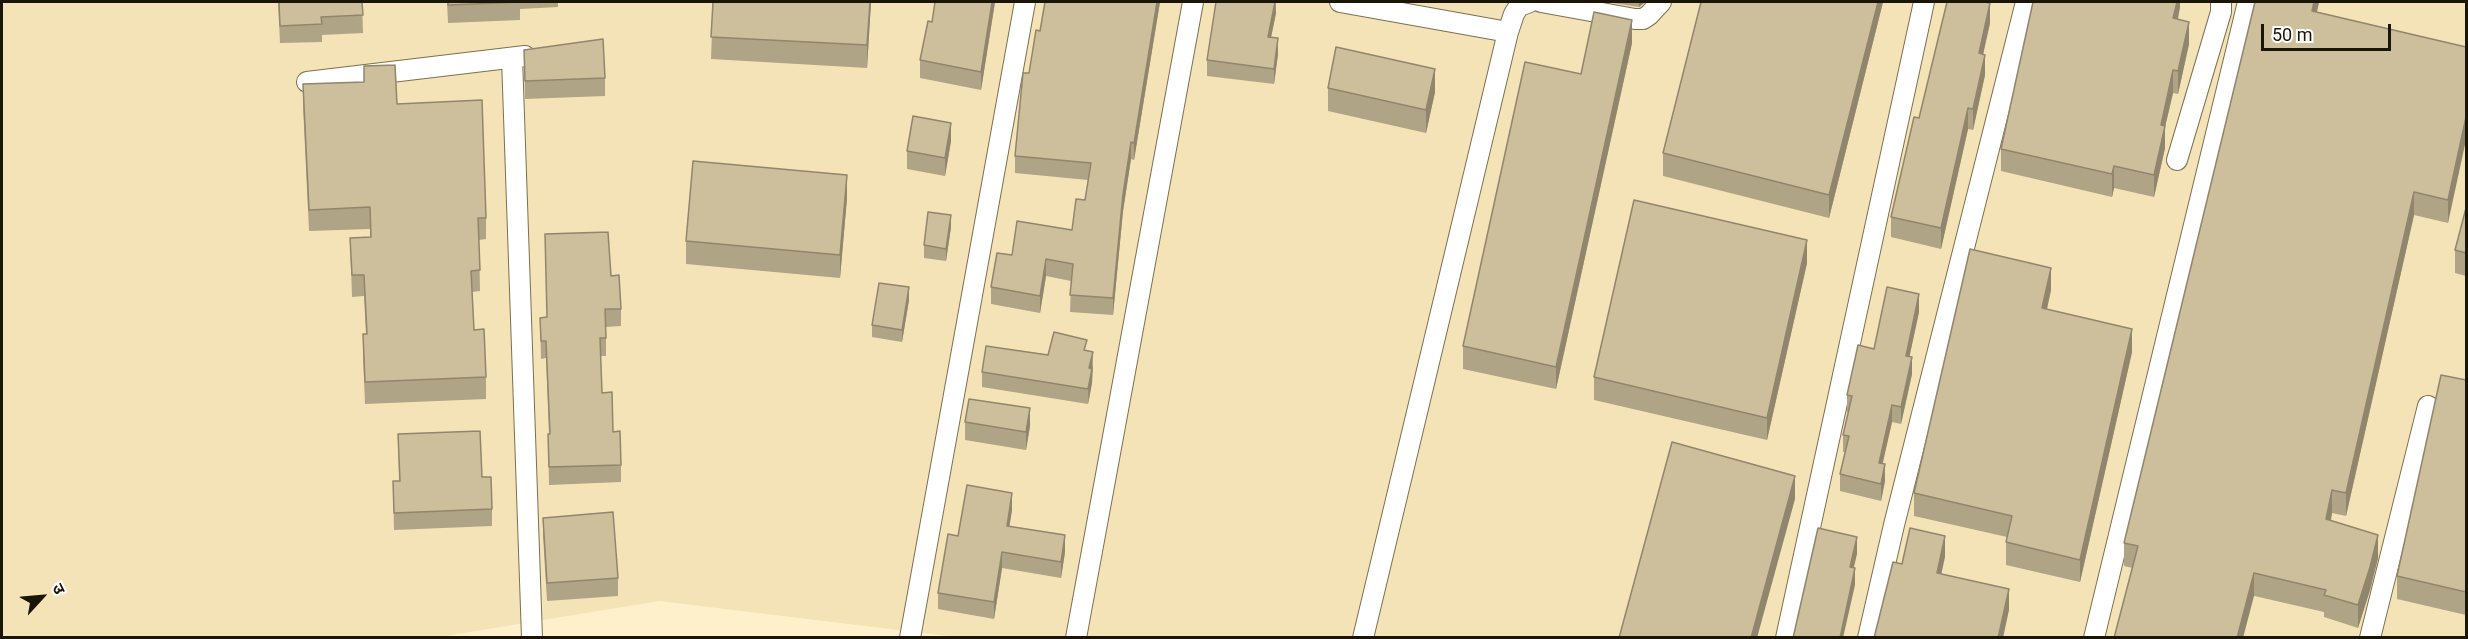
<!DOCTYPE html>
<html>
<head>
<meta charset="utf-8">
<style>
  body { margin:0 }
  #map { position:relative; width:2468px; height:639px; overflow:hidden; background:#fff0cc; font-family:Roboto,"Noto Sans Devanagari",sans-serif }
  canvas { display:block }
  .frame { position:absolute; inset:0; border:3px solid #1b1508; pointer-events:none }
  .north { position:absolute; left:12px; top:567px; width:60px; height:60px; -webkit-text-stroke:4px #fff; paint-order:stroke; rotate:64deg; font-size:16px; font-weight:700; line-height:24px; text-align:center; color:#1b1508 }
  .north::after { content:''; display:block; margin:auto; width:21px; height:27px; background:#1b1508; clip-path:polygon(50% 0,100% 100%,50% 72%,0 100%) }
  .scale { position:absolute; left:2261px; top:24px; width:130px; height:27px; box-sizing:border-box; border:3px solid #1b1508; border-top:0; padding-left:8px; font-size:18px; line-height:21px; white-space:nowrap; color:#1b1508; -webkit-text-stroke:4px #fff; paint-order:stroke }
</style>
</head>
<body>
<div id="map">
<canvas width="2468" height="639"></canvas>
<div class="frame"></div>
<div class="north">उ</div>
<div class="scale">50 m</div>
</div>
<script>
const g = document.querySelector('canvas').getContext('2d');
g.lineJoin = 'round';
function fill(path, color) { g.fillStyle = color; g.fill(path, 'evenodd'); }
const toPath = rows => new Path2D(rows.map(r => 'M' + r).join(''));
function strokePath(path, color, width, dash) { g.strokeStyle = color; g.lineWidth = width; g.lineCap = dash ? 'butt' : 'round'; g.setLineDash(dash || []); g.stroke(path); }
const built = toPath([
  [2,2,2466,2,2466,637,964,638,659,601,440,637,2,637]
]);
const minor = toPath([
  [1340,2,1508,32],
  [1541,2,1635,19,1643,19,1649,15,1661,2],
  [512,58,532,638],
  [307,82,525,56],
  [2177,160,2221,12,2221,2],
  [910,638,1025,2],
  [1076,638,1193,2],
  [1363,638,1508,32,1514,14,1519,6,1530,2],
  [1786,638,1924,2],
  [1868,638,1894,525,2026,2],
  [2094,638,2248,2],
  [2370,638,2428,406]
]);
const wall = toPath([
  [278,2,362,2,363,33,322,35,322,42,280,43],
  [447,2,558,2,558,7,520,9,520,20,448,23],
  [713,2,871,2,867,68,711,59],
  [935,2,995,2,981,90,920,78,920,60,932,22],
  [1045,2,1160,2,1134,160,1131,159,1123,211,1113,315,1070,312,1071,281,1046,276,1040,313,991,304,991,287,1012,255,1072,230,1085,200,1088,180,1015,173,1015,156,1029,73,1040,31],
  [1276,2,1276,13,1271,37,1278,54,1274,84,1207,76,1207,60],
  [1606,2,1645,2,1639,7],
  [1883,2,1829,218,1663,176,1663,153],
  [2180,2,2180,7,2178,20,2189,44,2178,94,2173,93,2165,127,2165,148,2154,197,2114,188,2112,197,2001,171,2001,149],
  [2255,2,2319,2,2317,12,2466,47,2448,223,2414,215,2346,516,2332,513,2331,521,2378,558,2370,590,2358,628,2324,617,2324,612,2124,566,2124,543],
  [1990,23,1983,54,1985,75,1973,130,1968,129,1941,249,1891,237,1891,217,1919,118],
  [1632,43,1556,389,1463,369,1463,346,1581,74],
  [524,50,605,78,605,96,525,99],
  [364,66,397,104,486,218,486,239,479,240,480,291,472,292,474,330,486,377,486,399,365,404,363,355,363,334,366,334,364,296,352,297,350,238,370,237,370,229,309,231,303,106,303,84,364,82],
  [1328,88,1435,92,1426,133,1328,111],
  [951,141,945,176,907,169,907,151],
  [847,198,840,278,686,264,686,241],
  [2466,208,2466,276,2455,273,2455,250],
  [951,227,946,261,924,258,924,245],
  [1807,263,1767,440,1594,400,1594,377],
  [611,276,621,309,621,326,606,327,606,356,600,356,602,393,613,432,621,465,621,482,549,485,548,434,549,434,546,358,541,359,540,318,546,317],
  [2051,290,2047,309,2132,352,2080,582,2006,565,2006,542,2007,537,1914,516,1914,493],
  [909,300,902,342,872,337,872,325],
  [1919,312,1909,357,1912,374,1901,424,1892,422,1882,464,1885,481,1881,501,1840,491,1840,474,1845,452,1843,452,1843,435,1849,412,1847,412,1847,395,1874,349],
  [1087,351,1093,367,1092,383,1088,404,982,387,982,372,1048,355],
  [2466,380,2466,615,2397,599,2397,576],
  [965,422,1030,426,1026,450,965,440],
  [398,434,482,477,492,509,492,526,394,530,393,481,399,481],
  [1012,510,1009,526,1065,552,1061,578,1002,568,994,619,938,609,938,593,958,536],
  [543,518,618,578,618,596,547,601,543,535]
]);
const shadedWall = toPath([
  [870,2,871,2,867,68,867,45],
  [992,2,995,2,981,90,981,72],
  [1157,2,1160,2,1134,160,1134,143],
  [1275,2,1276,13,1268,52,1268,37],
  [1639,2,1645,2,1639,7],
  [1878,2,1883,2,1829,218,1829,195],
  [2177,2,2180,2,2180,7,2173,41,2173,18],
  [2314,2,2319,2,2312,33,2312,11],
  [1990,3,1990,23,1979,73,1979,53],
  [1632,20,1632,43,1556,389,1556,367],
  [2189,22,2189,44,2178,94,2178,71],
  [1278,38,1278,54,1274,84,1274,69],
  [1985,55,1985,75,1973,130,1973,109],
  [1435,69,1435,92,1426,133,1426,110],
  [2173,70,2173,93,2165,127,2165,148,2154,197,2154,175,2161,125],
  [1968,108,1968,129,1941,249,1941,228],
  [2466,117,2466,140,2448,223,2448,200],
  [951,123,951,141,945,176,945,158],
  [1131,142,1131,159,1123,211,1113,315,1113,298,1123,194],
  [2114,166,2114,188,2112,197,2112,174],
  [847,175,847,198,840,278,840,255],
  [2414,192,2414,215,2346,516,2346,493],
  [951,215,951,227,946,261,946,249],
  [1807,240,1807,263,1767,440,1767,418],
  [1046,259,1046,276,1040,313,1040,296],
  [2051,268,2051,290,2042,331,2042,308],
  [909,287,909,300,902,342,902,330],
  [1919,294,1919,312,1906,373,1906,356],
  [2132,329,2132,352,2080,582,2080,560],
  [1093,352,1092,383,1088,404,1089,368],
  [1912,357,1912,374,1901,424,1901,407],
  [1892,405,1892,422,1879,480,1879,463],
  [1030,408,1030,426,1026,450,1026,432],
  [1885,464,1885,481,1881,501,1881,484],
  [1795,476,1795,499,1757,638,1751,638],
  [2332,490,2332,513,2326,542,2326,519],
  [1012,493,1012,510,1007,542,1007,526],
  [1065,535,1065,552,1061,578,1061,562],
  [2378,535,2378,558,2370,590,2358,628,2358,605],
  [1945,536,1945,557,1937,594,1937,573],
  [1857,537,1857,554,1850,584,1850,567],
  [1002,552,1002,568,994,619,994,602],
  [1855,568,1855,585,1843,638,1840,638],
  [2254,573,2254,596,2243,638,2237,638],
  [2009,589,2009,610,2003,638,1998,638]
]);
const building = toPath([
  [279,2,362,2,363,15,321,17,322,24,280,26,279,2],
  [448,2,520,2,448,5,448,2],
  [713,2,870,2,867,45,711,37,713,2],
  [935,2,992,2,981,72,920,60,928,21,932,22,935,2],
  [1045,2,1157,2,1134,143,1131,142,1123,194,1113,298,1070,295,1073,264,1046,259,1040,296,991,287,997,253,1012,255,1017,221,1072,230,1076,199,1085,200,1091,163,1015,156,1023,73,1029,73,1036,30,1040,31,1045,2],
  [1216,2,1275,2,1268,37,1278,38,1274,69,1207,60,1216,2],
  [1701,2,1878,2,1829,195,1663,153,1701,2],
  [1947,2,1984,2,1990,3,1979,53,1985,55,1973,109,1968,108,1941,228,1891,217,1914,117,1919,118,1947,2],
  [2033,2,2177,2,2173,18,2189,22,2178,71,2173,70,2161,125,2165,126,2154,175,2114,166,2112,174,2001,149,2033,2],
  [2255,2,2314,2,2312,11,2466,47,2466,117,2448,200,2414,192,2346,493,2332,490,2326,519,2378,535,2370,567,2358,605,2324,595,2326,590,2254,573,2237,638,2114,638,2138,546,2124,543,2255,2],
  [1594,12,1632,20,1556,367,1463,346,1525,62,1581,74,1594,12],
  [603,39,605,78,525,81,524,50,603,39],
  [1336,47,1435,69,1426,110,1328,88,1336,47],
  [395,65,397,104,482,100,486,218,478,218,480,270,471,271,474,330,484,329,486,377,365,382,363,334,367,334,364,275,352,275,350,238,371,237,370,207,309,210,303,84,364,82,364,66,395,65],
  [913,116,951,123,945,158,907,151,913,116],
  [693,161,847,175,840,255,686,241,693,161],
  [1634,200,1807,240,1767,418,1594,377,1634,200],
  [2466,208,2466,253,2455,250,2466,208],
  [928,212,951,215,946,249,924,245,928,212],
  [608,232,611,276,619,275,621,309,605,309,606,338,600,338,602,393,612,392,613,432,620,431,621,465,549,467,548,434,550,434,546,341,541,341,540,318,547,317,545,234,608,232],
  [1970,249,2051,268,2042,308,2132,329,2080,560,2006,542,2012,516,1914,493,1970,249],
  [879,283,909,287,902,330,872,325,879,283],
  [1887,287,1919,294,1906,356,1912,357,1901,407,1892,405,1879,463,1885,464,1881,484,1840,474,1849,436,1843,435,1852,396,1847,395,1858,345,1874,349,1887,287],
  [1054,332,1087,340,1084,350,1093,352,1089,368,1092,369,1088,389,982,372,986,346,1048,355,1054,332],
  [2441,375,2466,380,2466,592,2397,576,2441,375],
  [969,399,1030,408,1026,432,965,422,969,399],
  [480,431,482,477,491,477,492,509,394,513,393,481,400,481,398,434,480,431],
  [1672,442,1795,476,1751,638,1619,638,1672,442],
  [967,485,1012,493,1007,526,1065,535,1061,562,1002,552,994,602,938,593,948,534,958,536,967,485],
  [613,512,618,578,547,583,543,518,613,512],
  [1818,528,1857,537,1850,567,1855,568,1840,638,1793,638,1818,528],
  [1910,528,1945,536,1937,573,2009,589,1998,638,1874,638,1893,562,1902,564,1910,528]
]);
fill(built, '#f5e3b8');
strokePath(minor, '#7d704f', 22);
strokePath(minor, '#fff', 20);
fill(wall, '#b0a486');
fill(shadedWall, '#90866d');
fill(building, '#cdbf9c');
strokePath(building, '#90866d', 1.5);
</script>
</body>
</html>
